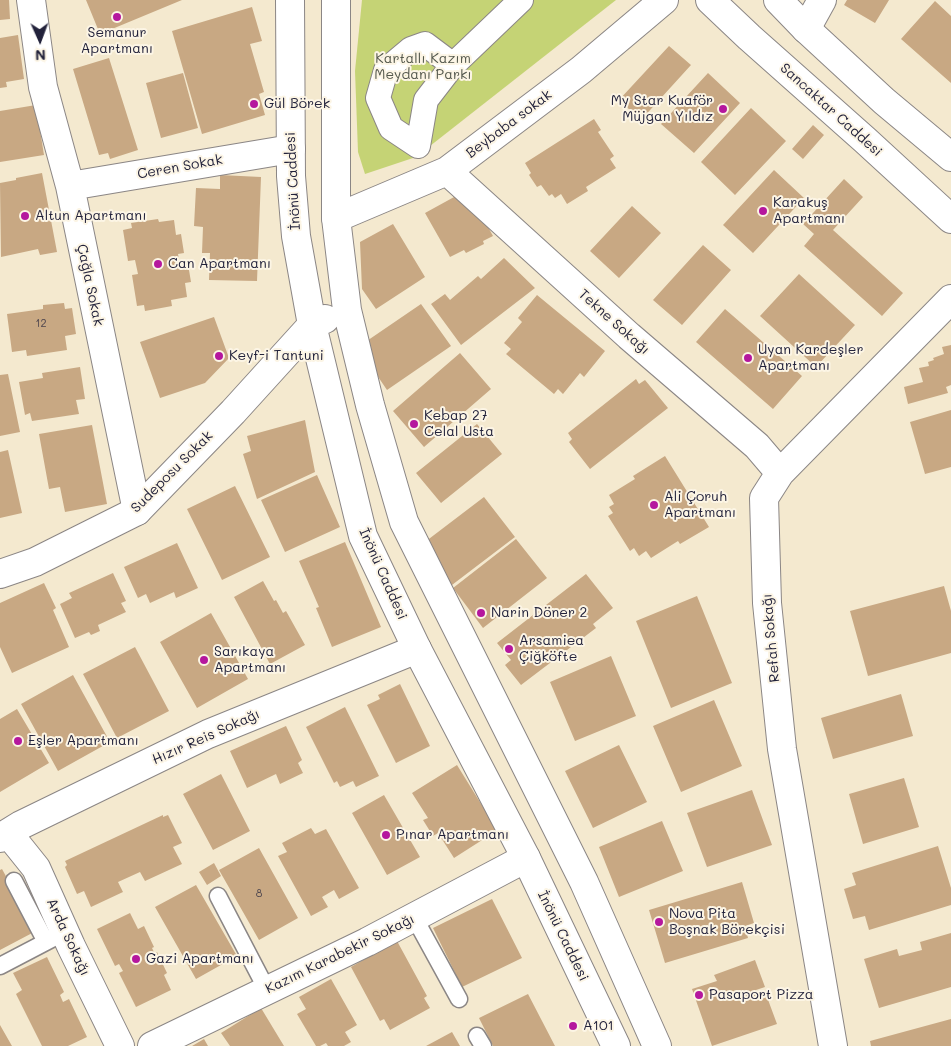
<!DOCTYPE html>
<html>
<head>
<meta charset="utf-8">
<style>
  body { margin:0 }
  #map { position:relative; width:951px; height:1046px; overflow:hidden; background:#f4e9cf; font-family:Mali,sans-serif }
  canvas { display:block }
  .north { position:absolute; left:15px; top:15px; width:50px; height:50px; -webkit-text-stroke:4px #fcf5e5; paint-order:stroke; rotate:178deg; font-size:14px; font-weight:700; line-height:20px; text-align:center; color:#22223b }
  .north::after { content:''; display:block; margin:auto; width:18px; height:22px; background:#22223b; clip-path:polygon(50% 0,100% 100%,50% 72%,0 100%) }
</style>
</head>
<body>
<div id="map">
<canvas width="951" height="1046"></canvas>
<div class="north">N</div>
</div>
<script>
const g = document.querySelector('canvas').getContext('2d');
g.lineJoin = 'round';
function fill(path, color) { g.fillStyle = color; g.fill(path, 'evenodd'); }
const toPath = rows => new Path2D(rows.map(r => 'M' + r).join(''));
function strokePath(path, color, width, dash) { g.strokeStyle = color; g.lineWidth = width; g.lineCap = dash ? 'butt' : 'round'; g.setLineDash(dash || []); g.stroke(path); }
function drawText(font, color, halo, rows, align = 'center') {
  g.font = font + ' Mali,sans-serif'; g.lineWidth = 4; g.setLineDash([]); g.textBaseline = 'middle'; g.strokeStyle = halo; g.fillStyle = color; for (const [text, x, y, turn = 0] of rows) {
    g.save(); g.translate(x, y); g.rotate((+turn || 0) * Math.PI / 180); g.textAlign = isNaN(turn) ? turn : align; if (halo) g.strokeText(text, 0, 0); g.fillText(text, 0, 0); g.restore();
  }
}
const green = toPath([
  [362,0,616,0,416,157,365,174,358,152,355,71]
]);
const building = toPath([
  [0,0,9,0,10,19,0,20],
  [86,0,182,0,100,34],
  [847,0,889,0,875,23,844,5],
  [935,1,951,16,951,83,901,39],
  [252,7,262,41,250,44,264,92,259,94,265,115,202,134,172,31],
  [18,35,24,79,6,82,7,87,0,88,0,38],
  [669,46,691,65,641,120,619,100],
  [109,58,138,150,110,159,108,153,99,155,73,69],
  [183,73,198,128,161,138,146,83],
  [708,73,740,103,694,153,661,124],
  [36,105,44,155,0,162,0,111],
  [751,108,786,141,735,195,701,162],
  [594,119,601,130,598,132,614,156,610,159,616,168,586,187,588,191,567,204,561,194,555,198,552,194,549,196,541,185,537,187,529,175,531,173,525,163],
  [813,125,824,135,803,159,792,149],
  [774,170,804,198,753,253,723,225],
  [42,173,57,252,40,255,38,249,1,257,0,183,16,180,16,178],
  [220,175,261,177,257,281,209,280,210,253,202,253,203,227,194,226,196,188,220,189],
  [844,179,863,197,833,230,903,293,882,316,804,246,814,234,803,224],
  [465,191,479,211,493,236,483,241,484,244,466,253,464,250,450,257,425,213],
  [632,206,661,233,619,278,590,251],
  [158,219,159,222,174,220,176,235,181,234,184,253,178,254,180,265,188,264,191,282,185,283,187,297,171,300,172,306,145,311,144,305,137,306,132,275,138,274,135,260,128,261,123,230,132,228,131,223],
  [393,224,425,277,376,309,362,289,360,242],
  [703,245,731,270,682,325,653,300],
  [504,258,535,288,461,345,431,304,445,294,450,300,478,276,481,279],
  [799,274,855,325,816,367,760,316],
  [537,295,605,351,584,377,580,373,563,394,558,389,554,394,506,354,511,349,504,343,522,322,518,318],
  [64,303,65,309,72,308,76,334,65,336,67,350,27,356,26,350,12,352,7,314,43,309,43,305],
  [421,304,451,346,387,390,358,347],
  [725,309,802,376,773,409,696,342],
  [214,317,229,358,205,383,160,398,140,342],
  [951,345,951,385,946,387,948,393,908,404,904,387,923,382,919,368,929,366,928,362,934,360,933,358,944,354,942,347],
  [460,353,491,389,424,447,393,411],
  [80,367,85,399,76,400,79,414,32,421,30,413,25,415,19,382,43,378,42,373],
  [8,374,20,432,0,436,0,375],
  [636,379,639,384,645,380,668,408,590,469,569,442,572,439,568,433],
  [951,410,951,467,925,474,910,422],
  [305,420,315,472,257,499,243,454,251,451,247,436],
  [477,424,502,454,441,503,416,473],
  [92,425,107,504,65,512,60,487,49,489,39,434],
  [8,450,22,513,0,518,0,452],
  [665,456,709,527,680,544,678,541,651,558,646,551,639,556,634,548,630,551,608,516,613,513,609,507,614,504,609,495,635,479,633,476],
  [317,475,340,527,285,552,261,500],
  [235,486,270,557,222,580,187,509],
  [484,497,515,537,448,588,417,548],
  [516,539,547,578,483,628,453,588],
  [345,542,381,627,332,647,316,608,319,607,299,561],
  [177,543,198,588,176,598,174,592,150,603,146,594,138,598,124,567],
  [113,573,126,601,121,603,126,612,98,625,100,631,91,635,89,632,75,638,60,604,72,598,69,593],
  [586,574,613,608,593,624,596,628,521,685,505,665,511,660,497,643],
  [263,581,274,601,276,600,283,613,286,611,305,645,270,664,234,597],
  [44,583,56,608,53,610,69,647,12,673,0,647,0,603],
  [944,586,951,611,951,653,868,676,850,611],
  [697,596,732,683,671,708,636,621],
  [211,613,248,679,197,708,160,642],
  [135,647,169,711,117,738,83,674],
  [611,656,636,716,575,741,550,682],
  [73,675,110,742,58,771,21,704],
  [400,684,430,746,396,763,367,705,380,699,378,695],
  [901,694,913,736,833,759,821,718],
  [714,700,742,766,681,792,653,726],
  [345,707,379,776,356,787,353,781,340,787,337,781,334,783,306,727],
  [17,709,49,763,0,792,0,719],
  [286,726,302,760,298,763,303,773,280,784,276,774,247,788,230,751],
  [619,745,647,802,593,828,565,771],
  [457,765,483,807,486,806,501,828,454,858,438,833,433,836,423,820,428,818,412,793],
  [221,774,250,831,213,850,183,794],
  [904,778,919,827,863,844,849,794],
  [752,790,772,845,707,867,687,813],
  [384,795,420,857,387,875,352,813],
  [163,815,163,817,168,815,182,843,173,847,182,864,145,881,140,872,118,882,123,892,91,907,84,891,77,894,65,867,67,865,65,861],
  [662,821,683,871,619,897,599,847],
  [311,828,315,834,326,829,359,888,339,899,334,890,322,897,328,907,311,916,278,856,287,852,282,843],
  [938,846,951,888,951,905,869,930,865,916,853,919,844,889,856,885,852,873],
  [259,848,298,918,259,940,219,870],
  [214,863,221,876,207,885,199,872],
  [2,869,36,931,0,950,0,870],
  [742,882,754,923,745,926,748,938,665,963,649,910],
  [196,885,237,956,196,979,155,907],
  [492,899,522,958,462,987,433,928],
  [130,913,138,929,144,926,154,947,152,948,155,954,157,952,167,973,164,975,171,990,136,1007,119,973,123,971,119,964,115,966,97,929],
  [951,933,951,987,879,1008,864,959,897,949,899,956,922,950,920,942],
  [397,941,427,996,424,998,430,1008,390,1030,384,1019,380,1021,351,967],
  [47,957,64,992,60,995,63,1002,69,999,87,1037,68,1046,42,1046,16,994,22,990,13,973],
  [755,960,765,987,756,990,759,1000,767,997,777,1024,712,1046,692,989,717,981,714,975],
  [331,979,357,1025,345,1032,351,1042,344,1046,328,1046,326,1043,320,1046,316,1046,297,1014,306,1009,299,997],
  [528,994,555,1046,493,1046,479,1018],
  [261,1008,284,1046,230,1046,221,1033],
  [951,1019,951,1046,871,1046,870,1041],
  [0,1025,12,1046,0,1046],
  [452,1032,460,1046,426,1046],
  [204,1039,208,1046,192,1046]
]);
const service = toPath([
  [14,881,46,942],
  [218,896,267,990],
  [414,917,459,999],
  [0,966,65,932],
  [477,1036,483,1046]
]);
const pedestrian = toPath([
  [453,65,425,44,411,49,386,70,378,98,391,128,418,146,426,100,453,65,521,0]
]);
const minor = toPath([
  [31,0,43,87,70,186,137,511],
  [806,29,822,0],
  [447,171,629,336,757,446,780,473],
  [70,186,291,149],
  [336,218,447,171,581,70,664,0],
  [8,833,36,868,71,946,120,1046],
  [0,838,21,825,208,734,417,649],
  [152,1046,367,942,526,858],
  [833,1046,782,749,767,603,764,498,780,473,951,299]
]);
const tertiary = toPath([
  [290,0,291,176,296,236,312,325,363,536,417,649,526,858,616,1046],
  [336,0,336,218,347,310,370,405,404,522,584,882,657,1046],
  [710,0,749,37,865,140,951,219],
  [778,0,806,29,884,101,951,157],
  [0,574,35,562,137,511,233,412,312,325,325,319]
]);
const markers = [
  [117,17,5,"#b5179e"],
  [254,104,5,"#b5179e"],
  [723,109,5,"#b5179e"],
  [763,211,5,"#b5179e"],
  [25,216,5,"#b5179e"],
  [158,264,5,"#b5179e"],
  [219,356,5,"#b5179e"],
  [748,358,5,"#b5179e"],
  [414,424,5,"#b5179e"],
  [654,505,5,"#b5179e"],
  [481,613,5,"#b5179e"],
  [509,649,5,"#b5179e"],
  [204,660,5,"#b5179e"],
  [18,741,5,"#b5179e"],
  [386,835,5,"#b5179e"],
  [659,922,5,"#b5179e"],
  [136,959,5,"#b5179e"],
  [699,995,5,"#b5179e"],
  [573,1026,5,"#b5179e"]
];
const numberNames = [
  ["12",41,324],
  ["8",259,894]
];
const poiNames = [
  ["Semanur",117,33,"center"],
  ["Apartmanı",117,49,"center"],
  ["My Star Kuaför",713,101,"right"],
  ["Müjgan Yıldız",713,117,"right"],
  ["Gül Börek",264,104],
  ["Karakuş",773,203],
  ["Apartmanı",773,219],
  ["Altun Apartmanı",35,216],
  ["Can Apartmanı",168,264],
  ["Uyan Kardeşler",758,350],
  ["Apartmanı",758,366],
  ["Keyf-i Tantuni",229,356],
  ["Kebap 27",424,416],
  ["Celal Usta",424,432],
  ["Ali Çoruh",664,497],
  ["Apartmanı",664,513],
  ["Narin Döner 2",491,613],
  ["Arsamiea",519,641],
  ["Çiğköfte",519,657],
  ["Sarıkaya",214,652],
  ["Apartmanı",214,668],
  ["Eşler Apartmanı",28,741],
  ["Pınar Apartmanı",396,835],
  ["Nova Pita",669,914],
  ["Boşnak Börekçisi",669,930],
  ["Gazi Apartmanı",146,959],
  ["Pasaport Pizza",709,995],
  ["A101",583,1026]
];
const parkNames = [
  ["Kartallı Kazım",423,59],
  ["Meydanı Parkı",423,75]
];
const streetNames = [
  ["Sancaktar Caddesi",831,110,42],
  ["Beybaba sokak",509,124,-37],
  ["Ceren Sokak",180,167,-10],
  ["İnönü Caddesi",293,181,-93],
  ["Çağla Sokak",90,285,78],
  ["Tekne Sokağı",614,322,42],
  ["Sudeposu Sokak",172,472,-45],
  ["İnönü Caddesi",383,574,66],
  ["Refah Sokağı",771,638,-95],
  ["Hızır Reis Sokağı",206,737,-24],
  ["İnönü Caddesi",563,936,64],
  ["Arda Sokağı",68,937,65],
  ["Kazım Karabekir Sokağı",340,954,-26]
];
fill(green, '#c5d375');
fill(building, '#c8a883');
strokePath(service, '#8b8685', 19);
strokePath(pedestrian, '#8b8685', 26);
strokePath(minor, '#8b8685', 30);
strokePath(tertiary, '#8b8685', 30);
strokePath(service, '#fff', 16);
strokePath(pedestrian, '#fff', 24);
strokePath(minor, '#fff', 28);
strokePath(tertiary, '#fff', 28);
for (const [x, y, r, color] of markers) { const dot = new Path2D(); dot.arc(x, y, r, 0, 2 * Math.PI); g.fillStyle = color; g.fill(dot); strokePath(dot, '#fcf5e5', 2); }
drawText('11px', '#4c444d', null, numberNames);
drawText('14px', '#22223b', '#fcf5e5', poiNames, 'left');
drawText('14px', '#53574c', '#fcf5e5', parkNames);
drawText('14px', '#22223b', '#fcf5e5', streetNames);
</script>
</body>
</html>
